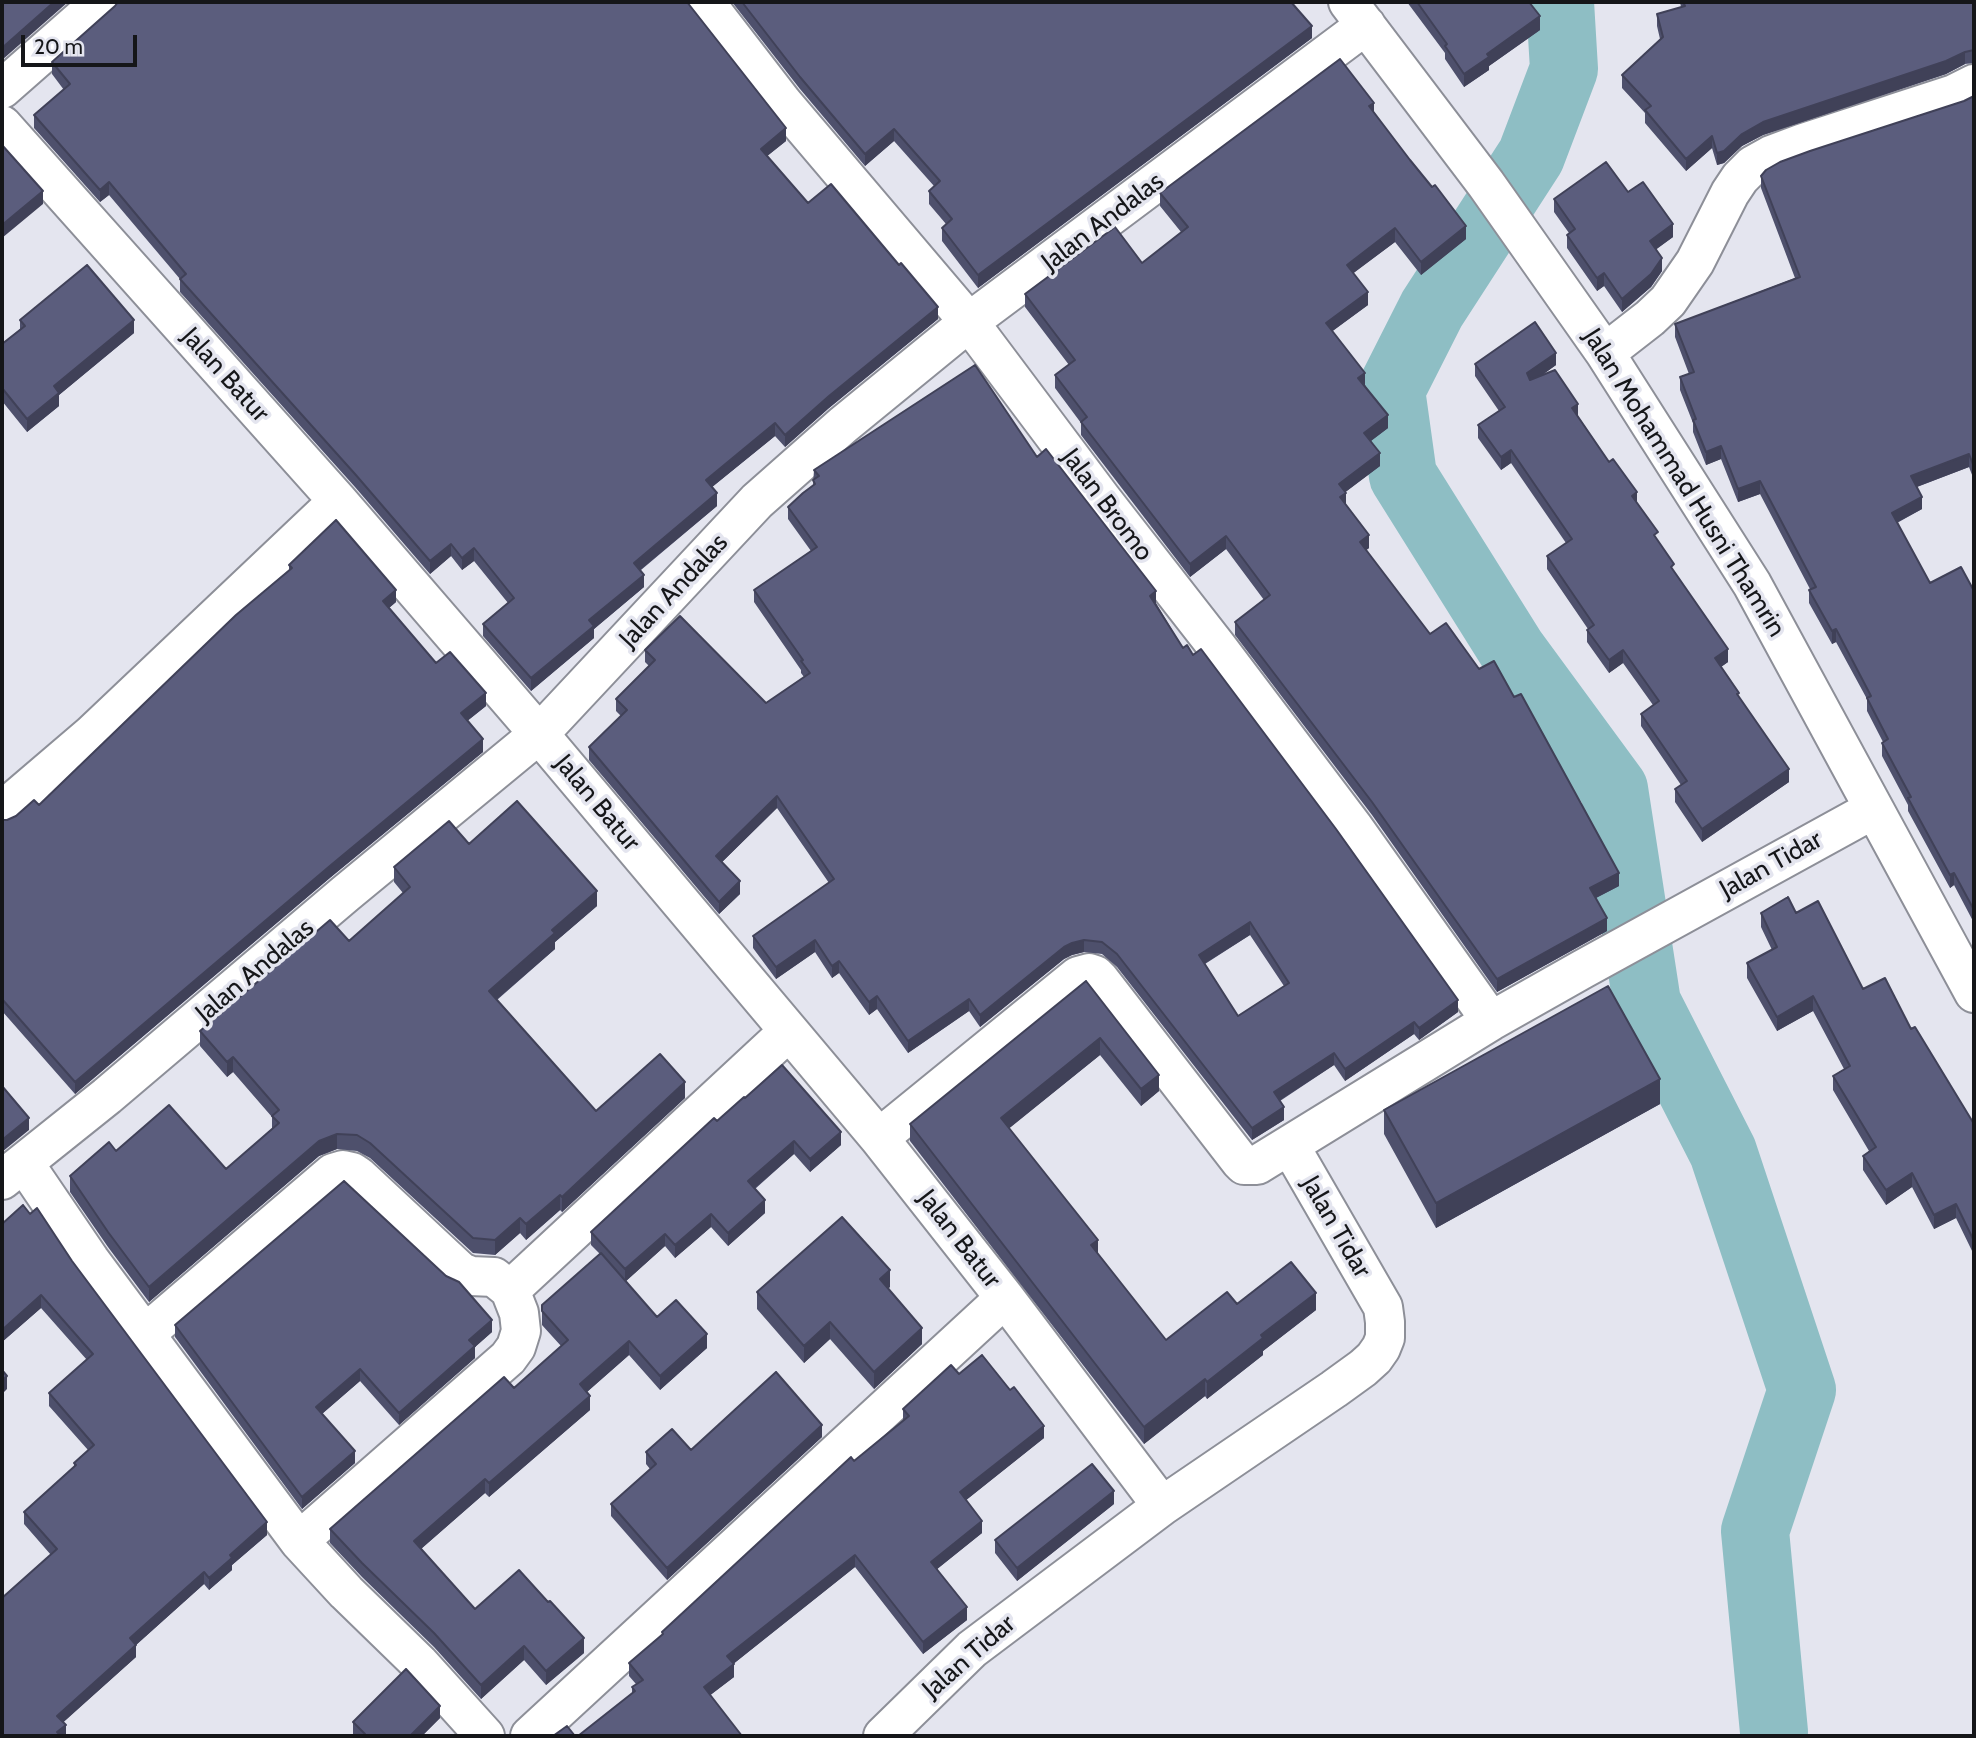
<!DOCTYPE html>
<html>
<head>
<meta charset="utf-8">
<style>
  body { margin:0 }
  #map { position:relative; width:1976px; height:1738px; overflow:hidden; background:#e4e5ef; font-family:Cabin,sans-serif }
  canvas { display:block }
  .frame { position:absolute; inset:0; border:4px solid #151619; pointer-events:none }
  .scale { position:absolute; left:21px; top:35px; width:116px; height:32px; box-sizing:border-box; border:4px solid #151619; border-top:0; padding-left:9px; font-size:21px; line-height:24px; white-space:nowrap; color:#151619; -webkit-text-stroke:5px #e4e5ef; paint-order:stroke }
</style>
</head>
<body>
<div id="map">
<canvas width="1976" height="1738"></canvas>
<div class="frame"></div>
<div class="scale">20 m</div>
</div>
<script>
const g = document.querySelector('canvas').getContext('2d');
g.lineJoin = 'round';
const toPath = rows => new Path2D(rows.map(r => 'M' + r).join(''));
function strokePath(path, color, width, dash) { g.strokeStyle = color; g.lineWidth = width; g.lineCap = dash ? 'butt' : 'round'; g.setLineDash(dash || []); g.stroke(path); }
function fill(path, color) { g.fillStyle = color; g.fill(path, 'evenodd'); }
function drawText(font, color, halo, rows, align = 'center') {
  g.font = font + ' Cabin,sans-serif'; g.lineWidth = 7; g.setLineDash([]); g.textBaseline = 'middle'; g.strokeStyle = halo; g.fillStyle = color; for (const [text, x, y, turn = 0] of rows) {
    g.save(); g.translate(x, y); g.rotate((+turn || 0) * Math.PI / 180); g.textAlign = isNaN(turn) ? turn : align; if (halo) g.strokeText(text, 0, 0); g.fillText(text, 0, 0); g.restore();
  }
}
const stream = toPath([
  [1772,1736,1774,1732]
]);
const river = toPath([
  [1560,2,1564,69,1531,156,1432,309,1391,390,1403,476,1512,650,1614,789,1647,1003,1723,1152,1802,1390,1755,1531,1774,1732]
]);
const minor = toPath([
  [705,2,783,103,969,322,1101,498,1218,648,1354,828,1491,1021],
  [1348,2,1486,184,1605,353,1752,584,1974,993],
  [2,89,101,2],
  [2,125,338,501,539,734,789,1031,879,1138,1005,1298,1162,1506],
  [1605,353,1650,318,1668,301,1695,262,1730,193,1740,178,1753,165,1771,155,1803,143,1954,94,1974,84],
  [2,811,91,735,338,501],
  [879,1138,1078,976,1089,973,1095,975,1100,980,1240,1161,1244,1165,1257,1165,1491,1021,1583,969,1874,809],
  [24,1163,90,1260,299,1541,346,1592,419,1663,485,1736],
  [2,1180,107,1096,345,894,539,734,757,501,843,425,969,322,1366,25],
  [145,1334,333,1173,343,1170,352,1172,358,1176,461,1272,471,1276,494,1277,510,1290],
  [299,1541,508,1358,516,1347,521,1331,519,1313,510,1290,789,1031],
  [530,1736,1005,1298],
  [883,1736,972,1649,1162,1506,1334,1389,1363,1368,1374,1358,1381,1348,1385,1338,1385,1322,1383,1307,1290,1146]
]);
const wall = toPath([
  [732,2,1291,2,1312,38,978,288,942,241,942,228,946,224,929,204,929,191,934,186,894,141,865,166,800,89],
  [1407,2,1530,2,1540,30,1489,66,1489,70,1464,87,1445,59,1445,53],
  [1680,2,1974,2,1974,63,1965,64,1946,74,1763,135,1742,146,1724,163,1717,165,1712,148,1686,171,1645,123,1645,113,1622,88,1622,75,1660,39,1657,26,1657,14,1681,7],
  [115,6,786,141,767,156,808,203,938,319,829,408,785,447,775,436,712,487,717,506,641,570,644,587,594,629,594,638,531,691,483,636,483,624,508,603,474,561,462,570,451,556,430,574,355,487,180,292,180,279,109,195,100,202,34,128,34,115,64,90,52,74,52,62],
  [1974,96,1974,480,1969,467,1917,487,1922,509,1897,523,1930,583,1974,591,1974,923,1954,885,1950,888,1908,811,1908,805,1882,756,1882,743,1883,742,1867,711,1867,699,1836,642,1832,644,1809,603,1809,590,1810,589,1760,494,1738,502,1721,459,1706,465,1693,432,1693,423,1680,390,1680,377,1689,374,1675,337,1675,324,1795,278,1761,188,1761,176,1964,101],
  [1374,112,1466,239,1421,275,1395,242,1353,273,1368,305,1332,331,1365,385,1388,428,1371,441,1380,466,1345,492,1346,505,1369,548,1366,550,1619,886,1596,898,1607,931,1497,992,1372,815,1235,635,1235,622,1264,600,1226,549,1190,577,1081,435,1081,423,1055,388,1055,375,1069,365,1025,307,1025,294,1142,263,1181,232,1160,206,1160,193],
  [1628,192,1673,237,1656,249,1662,271,1651,287,1622,312,1604,286,1597,291,1567,248,1567,235,1569,233,1554,212,1554,199],
  [20,320,134,333,59,395,59,406,27,432,2,401,2,344,20,329],
  [1475,364,1556,365,1542,375,1578,416,1637,503,1674,572,1728,662,1721,667,1789,782,1702,842,1675,802,1675,789,1681,785,1641,726,1641,714,1653,705,1623,663,1609,673,1587,642,1587,630,1588,629,1547,569,1547,556,1566,543,1511,463,1501,470,1478,438,1478,425,1499,411,1475,376],
  [1037,457,1156,603,1183,648,1193,655,1458,1012,1419,1040,1414,1034,1345,1081,1334,1065,1280,1101,1284,1120,1252,1140,1117,967,1102,954,1084,952,1072,955,1064,959,980,1027,969,1011,908,1053,877,1009,869,1015,839,973,832,978,815,952,776,979,753,948,753,936,829,883,777,808,722,862,740,894,719,914,589,760,589,747,621,716,616,711,616,699,649,666,645,662,645,650,766,703,804,677,801,673,801,670,754,602,754,590,811,551,788,519,788,507,813,485,814,470],
  [1250,935,1284,986,1238,1016,1205,964],
  [289,565,396,602,389,608,436,663,486,706,467,721,483,752,331,877,75,1094,2,1011,2,820,7,820,39,805,289,571],
  [469,844,597,906,555,942,555,949,497,1000,596,1111,685,1098,562,1212,560,1210,526,1240,520,1233,495,1255,473,1253,370,1158,357,1151,337,1149,319,1156,149,1302,108,1247,70,1192,70,1176,116,1151,226,1169,272,1129,272,1117,233,1072,227,1077,200,1046,200,1031,349,941,403,893,394,882,394,867],
  [1761,913,1796,913,1863,989,1911,1029,1974,1124,1974,1255,1956,1218,1934,1229,1912,1187,1886,1205,1863,1170,1863,1156,1869,1151,1833,1090,1833,1076,1844,1069,1813,1011,1777,1031,1747,978,1747,963,1772,950,1761,927],
  [1086,981,1159,1091,1141,1106,1100,1055,1009,1128,1098,1254,1166,1340,1237,1304,1316,1310,1263,1351,1263,1355,1207,1399,1205,1396,1144,1444,910,1141,910,1124],
  [745,1098,841,1145,810,1172,794,1154,755,1189,765,1213,728,1246,711,1227,675,1258,665,1246,626,1281,657,1317,707,1348,660,1390,629,1355,587,1392,590,1410,489,1497,485,1493,421,1549,475,1609,584,1653,546,1685,524,1660,481,1699,434,1647,362,1577,330,1543,330,1529,514,1388,561,1346,542,1325,542,1305,600,1254,591,1245,591,1232,717,1121],
  [1660,1104,1436,1228,1384,1134,1384,1110],
  [2,1224,72,1261,267,1535,232,1565,232,1570,209,1590,204,1584,136,1645,136,1657,63,1722,66,1736,2,1736,51,1555,24,1524,24,1512,74,1467,74,1463,88,1450,49,1406,49,1393,87,1360,41,1308,2,1342],
  [890,1287,888,1288,922,1344,874,1389,830,1339,804,1363,757,1309,757,1292],
  [175,1325,492,1332,475,1347,475,1358,399,1425,360,1381,322,1414,355,1463,302,1509,175,1337],
  [959,1374,1044,1438,966,1500,982,1533,937,1569,967,1620,923,1654,855,1567,733,1664,734,1677,710,1695,632,1693,632,1687,636,1684,629,1676,629,1663,662,1635,662,1632,854,1461,903,1421,903,1409],
  [822,1437,667,1580,611,1516,611,1504,650,1469,646,1464,646,1452,691,1450],
  [1114,1504,1017,1581,995,1553,995,1540],
  [440,1718,422,1736,355,1736,353,1734,353,1722]
]);
const shadedWall = toPath([
  [54,2,68,2,2,60,2,48],
  [1540,16,1540,30,1489,66,1489,70,1464,87,1464,74,1487,54],
  [1312,26,1312,38,978,288,978,275],
  [1965,52,1965,64,1946,74,1763,135,1742,146,1724,163,1717,165,1717,153,1742,134,1763,122],
  [1374,103,1374,116,1369,106],
  [786,128,786,141,761,161,761,149],
  [894,129,894,141,865,166,865,154],
  [1712,136,1712,148,1686,171,1686,159],
  [109,182,109,195,100,202,100,190],
  [43,191,43,204,2,238,2,225],
  [1673,224,1673,237,1650,254,1650,241],
  [1466,226,1466,239,1421,275,1421,262],
  [1395,228,1395,242,1347,278,1347,265],
  [1662,258,1662,271,1651,287,1622,312,1622,299],
  [1604,273,1604,286,1597,291,1597,278],
  [1368,292,1368,305,1326,336,1326,323],
  [938,307,938,319,829,408,785,447,785,435,829,396],
  [134,320,134,333,59,395,59,406,27,432,27,419,54,386],
  [1556,353,1556,365,1527,386,1527,373],
  [1365,373,1365,386,1358,378],
  [1578,404,1578,417,1572,408],
  [1388,415,1388,428,1364,446,1364,433],
  [775,423,775,436,706,492,706,480],
  [1721,446,1721,459,1706,465,1706,452],
  [1511,450,1511,463,1501,470,1501,457],
  [1380,453,1380,466,1339,497,1339,484],
  [1969,454,1969,467,1911,489,1911,476],
  [1760,481,1760,494,1738,502,1738,489],
  [1637,492,1637,505,1632,496],
  [717,493,717,506,634,575,634,563],
  [1346,493,1346,506,1340,497],
  [1922,497,1922,509,1892,525,1892,513],
  [1369,535,1369,548,1360,555,1360,542],
  [1226,536,1226,549,1190,577,1190,564],
  [451,544,451,556,430,574,430,561],
  [474,548,474,561,462,570,462,558],
  [644,575,644,587,594,629,594,638,531,691,531,678,589,620],
  [396,590,396,602,383,613,383,601],
  [1156,591,1156,603,1150,608,1150,596],
  [1836,629,1836,642,1832,644,1832,631],
  [1728,649,1728,662,1715,671,1715,658],
  [1623,650,1623,663,1609,673,1609,660],
  [486,693,486,706,461,726,461,713],
  [483,739,483,752,331,877,75,1094,75,1082,331,865],
  [1789,769,1789,782,1702,842,1702,829],
  [777,796,777,808,716,868,716,856],
  [1619,873,1619,886,1590,901,1590,888],
  [1954,873,1954,885,1950,888,1950,875],
  [740,881,740,894,719,914,719,902],
  [597,891,597,906,555,942,555,949,489,1006,489,991,552,930],
  [1607,918,1607,931,1497,992,1497,979],
  [1250,922,1250,935,1199,967,1199,955],
  [815,940,815,952,776,979,776,967],
  [1084,940,1084,952,1072,955,1064,959,980,1027,980,1015,1064,947,1072,943],
  [839,961,839,973,832,978,832,966],
  [877,996,877,1009,869,1015,869,1002],
  [1813,996,1813,1011,1777,1031,1777,1017],
  [969,999,969,1011,908,1053,908,1041],
  [1458,1000,1458,1012,1419,1040,1419,1028],
  [1414,1022,1414,1034,1345,1081,1345,1069],
  [1100,1038,1100,1055,1001,1135,1001,1118],
  [1334,1053,1334,1065,1274,1104,1274,1092],
  [233,1057,233,1072,227,1077,227,1062],
  [1159,1075,1159,1091,1141,1106,1141,1089],
  [1660,1079,1660,1104,1436,1228,1436,1203],
  [685,1082,685,1098,562,1212,562,1197],
  [1284,1107,1284,1120,1252,1140,1252,1128],
  [29,1118,29,1130,2,1152,2,1140],
  [841,1132,841,1145,810,1172,810,1159],
  [337,1134,337,1149,319,1156,149,1302,149,1287,319,1141],
  [794,1141,794,1154,748,1194,748,1181],
  [1912,1173,1912,1187,1886,1205,1886,1190],
  [560,1195,560,1210,526,1240,526,1224],
  [765,1200,765,1213,728,1246,728,1233],
  [1956,1204,1956,1218,1934,1229,1934,1215],
  [711,1214,711,1227,675,1258,675,1245],
  [520,1218,520,1233,495,1255,495,1240],
  [665,1234,665,1246,625,1282,625,1269],
  [1098,1240,1098,1257,1091,1245],
  [890,1270,890,1287,880,1296,880,1279],
  [1316,1293,1316,1310,1263,1351,1263,1355,1207,1399,1207,1382,1261,1335],
  [41,1295,41,1308,2,1342,2,1330],
  [492,1320,492,1332,475,1347,475,1358,399,1425,399,1413,469,1340],
  [830,1322,830,1339,804,1363,804,1346],
  [922,1328,922,1344,874,1389,874,1372],
  [707,1334,707,1348,660,1390,660,1376],
  [629,1341,629,1355,580,1398,580,1384],
  [360,1369,360,1381,316,1419,316,1407],
  [7,1376,7,1389,2,1394,2,1381],
  [1205,1379,1205,1396,1144,1444,1144,1427],
  [590,1396,590,1410,489,1497,489,1483],
  [822,1425,822,1437,667,1580,667,1568],
  [1044,1426,1044,1438,960,1505,960,1492],
  [355,1451,355,1463,302,1509,302,1497],
  [485,1479,485,1493,414,1555,414,1541],
  [1114,1491,1114,1504,1017,1581,1017,1568],
  [982,1521,982,1533,931,1574,931,1562],
  [267,1522,267,1535,232,1565,232,1570,209,1590,209,1578,230,1555],
  [855,1555,855,1567,727,1669,727,1656],
  [204,1572,204,1584,136,1645,136,1657,57,1728,57,1716,130,1638],
  [967,1607,967,1620,923,1654,923,1642],
  [584,1638,584,1653,546,1685,546,1671],
  [524,1646,524,1660,481,1699,481,1685],
  [734,1664,734,1677,704,1700,704,1687],
  [440,1706,440,1718,422,1736,410,1736],
  [66,1725,66,1736,57,1736,57,1732]
]);
const building = toPath([
  [2,2,54,2,2,48,2,2],
  [118,2,687,2,786,128,761,149,808,203,831,184,899,265,901,263,938,307,829,396,785,435,775,423,706,480,717,493,634,563,644,575,589,620,594,626,531,678,483,624,514,598,474,548,462,558,451,544,430,561,355,474,180,279,186,274,109,182,100,190,34,115,70,84,52,62,115,6,118,2],
  [742,2,1291,2,1312,26,978,275,942,228,952,219,929,191,940,181,894,129,865,154,800,77,742,2],
  [1417,2,1529,2,1540,16,1487,54,1489,57,1464,74,1445,46,1447,44,1417,2],
  [1683,2,1974,2,1974,50,1965,52,1946,61,1763,122,1742,134,1724,151,1717,153,1712,136,1686,159,1645,110,1651,106,1622,75,1663,37,1657,14,1685,6,1683,2],
  [1340,59,1374,103,1369,106,1410,160,1432,187,1435,185,1466,226,1421,262,1395,228,1347,265,1368,292,1326,323,1365,373,1358,378,1388,415,1364,433,1380,453,1339,484,1346,493,1340,497,1369,535,1360,542,1430,634,1446,623,1479,669,1494,661,1514,697,1521,694,1619,873,1590,888,1607,918,1497,979,1372,802,1235,622,1270,595,1226,536,1190,564,1081,422,1087,417,1055,375,1075,360,1025,294,1115,227,1142,263,1188,227,1160,193,1340,59],
  [1974,96,1974,467,1969,454,1911,476,1922,497,1892,513,1930,583,1961,567,1974,591,1974,910,1954,873,1950,875,1908,798,1911,797,1882,743,1888,739,1867,698,1871,696,1836,629,1832,631,1809,590,1816,587,1760,481,1738,489,1721,446,1706,452,1693,420,1696,419,1680,377,1694,372,1675,324,1800,277,1761,176,1766,170,1780,162,1810,151,1964,101,1974,96],
  [2,145,43,191,2,225,2,145],
  [1606,162,1628,192,1643,182,1673,224,1650,241,1662,258,1651,274,1622,299,1604,273,1597,278,1567,235,1575,229,1554,199,1606,162],
  [87,265,134,320,54,386,59,393,27,419,2,388,2,344,25,326,20,320,87,265],
  [1535,322,1556,353,1527,373,1530,380,1555,370,1578,404,1572,408,1609,462,1613,459,1637,492,1632,496,1658,532,1654,535,1674,564,1671,567,1728,649,1715,658,1739,693,1737,694,1789,769,1702,829,1675,789,1687,781,1641,714,1659,701,1623,650,1609,660,1587,630,1594,625,1547,556,1572,539,1511,450,1501,457,1478,425,1505,407,1475,364,1535,322],
  [975,365,1037,457,1046,449,1156,591,1150,596,1183,648,1187,645,1193,655,1201,649,1336,829,1458,1000,1419,1028,1414,1022,1345,1069,1334,1053,1274,1092,1284,1107,1252,1128,1117,954,1102,942,1084,940,1072,943,1064,947,980,1015,969,999,908,1041,877,996,869,1002,839,961,832,966,815,940,776,967,753,936,834,879,777,796,716,856,740,881,719,902,589,747,627,710,616,699,655,660,645,650,680,616,766,703,810,673,801,661,803,660,754,590,817,547,788,507,803,493,815,484,813,480,819,476,814,470,975,365],
  [1250,922,1289,983,1238,1016,1199,955,1250,922],
  [336,520,396,590,383,601,436,663,450,652,486,693,461,713,483,739,331,865,75,1082,2,999,2,820,7,820,16,816,34,800,39,805,236,615,292,568,289,565,336,520],
  [517,801,597,891,552,930,555,933,489,991,596,1111,660,1054,685,1082,562,1197,560,1195,526,1224,520,1218,495,1240,473,1238,370,1143,357,1135,337,1134,319,1141,149,1287,108,1232,70,1176,109,1142,116,1151,169,1105,226,1169,279,1123,272,1116,279,1110,233,1057,227,1062,200,1031,330,920,349,941,410,887,394,867,449,821,469,844,517,801],
  [1788,897,1796,913,1818,901,1863,989,1885,978,1911,1029,1915,1027,1974,1124,1974,1241,1956,1204,1934,1215,1912,1173,1886,1190,1863,1156,1876,1147,1833,1076,1850,1066,1813,996,1777,1017,1747,963,1777,947,1761,913,1788,897],
  [1086,981,1159,1075,1141,1089,1100,1038,1001,1118,1098,1240,1091,1245,1166,1340,1227,1292,1237,1304,1291,1262,1316,1293,1261,1335,1263,1338,1207,1382,1205,1379,1144,1427,910,1124,1086,981],
  [1608,986,1660,1079,1436,1203,1384,1110,1608,986],
  [782,1065,841,1132,810,1159,794,1141,748,1181,765,1200,728,1233,711,1214,675,1245,665,1234,625,1269,591,1232,714,1118,717,1121,744,1097,745,1098,782,1065],
  [2,1086,29,1118,2,1140,2,1086],
  [344,1181,446,1276,459,1282,492,1320,469,1340,475,1346,399,1413,360,1369,316,1407,355,1451,302,1497,175,1325,344,1181],
  [23,1205,30,1214,37,1208,72,1261,267,1522,230,1555,232,1558,209,1578,204,1572,130,1638,136,1645,57,1716,66,1725,57,1732,61,1736,2,1736,2,1598,57,1549,24,1512,76,1465,74,1463,94,1445,49,1393,93,1354,41,1295,2,1330,2,1224,23,1205],
  [842,1217,890,1270,880,1279,922,1328,874,1372,830,1322,804,1346,757,1292,842,1217],
  [601,1253,657,1317,676,1300,707,1334,660,1376,629,1341,580,1384,590,1396,489,1483,485,1479,414,1541,475,1609,519,1570,548,1602,550,1601,584,1638,546,1671,524,1646,481,1685,434,1633,362,1563,330,1529,504,1377,514,1388,568,1340,542,1311,542,1305,601,1253],
  [982,1355,1010,1390,1014,1387,1044,1426,960,1492,982,1521,931,1562,967,1607,923,1642,855,1555,727,1656,734,1664,704,1687,742,1736,578,1736,635,1691,632,1687,643,1680,629,1663,663,1634,662,1632,851,1457,854,1461,909,1416,903,1409,951,1365,959,1374,982,1355],
  [2,1370,7,1376,2,1381,2,1370],
  [776,1372,822,1425,667,1568,611,1504,656,1464,646,1452,672,1429,691,1450,776,1372],
  [1092,1464,1114,1491,1017,1568,995,1540,1092,1464],
  [406,1669,440,1706,410,1736,362,1736,365,1734,353,1722,406,1669],
  [567,1726,575,1736,553,1736,567,1726]
]);
const streetNames = [
  ["Jalan Andalas",1103,222,-37],
  ["Jalan Batur",225,375,48],
  ["Jalan Mohammad Husni Thamrin",1684,483,58],
  ["Jalan Bromo",1107,505,53],
  ["Jalan Andalas",674,591,-47],
  ["Jalan Batur",597,803,50],
  ["Jalan Tidar",1771,865,-29],
  ["Jalan Andalas",255,971,-40],
  ["Jalan Tidar",1336,1227,60],
  ["Jalan Batur",959,1239,52],
  ["Jalan Tidar",969,1657,-41]
];
strokePath(stream, '#8ebec4', 12);
strokePath(river, '#8ebec4', 68);
strokePath(minor, '#8d8f98', 42);
strokePath(minor, '#fff', 38);
fill(wall, '#4e506c');
fill(shadedWall, '#404158');
fill(building, '#5b5d7d');
strokePath(building, '#404158', 2);
drawText('26px', '#151619', '#e4e5ef', streetNames);
</script>
</body>
</html>
